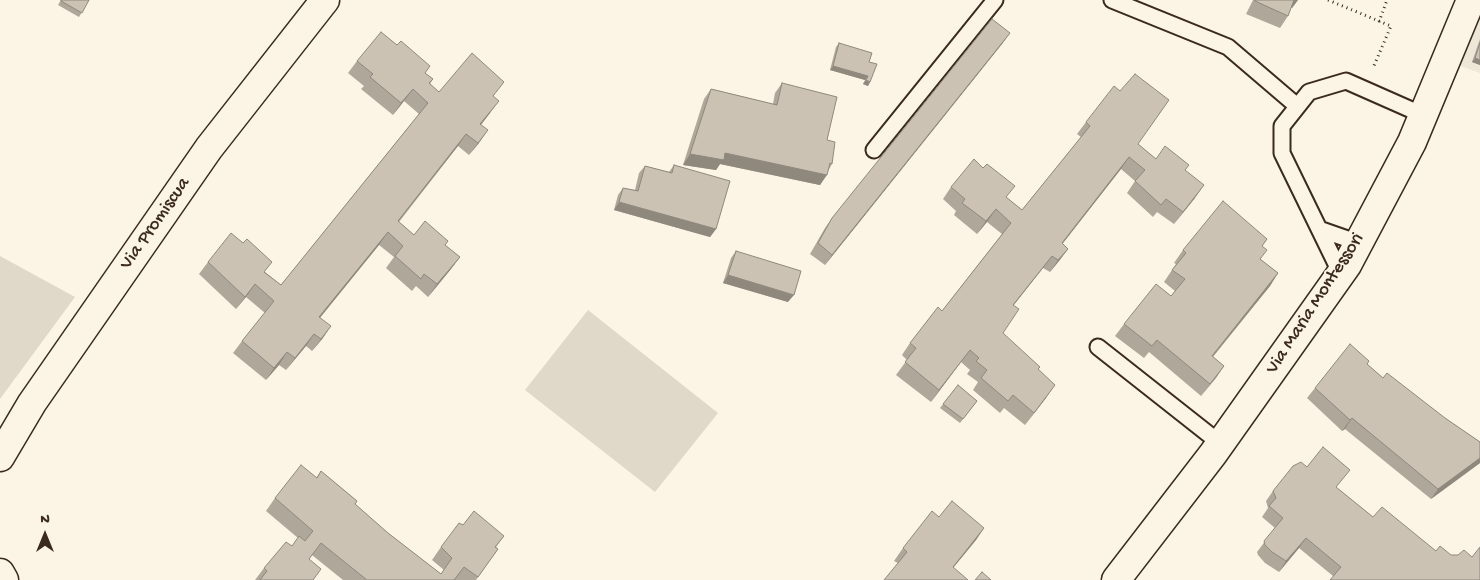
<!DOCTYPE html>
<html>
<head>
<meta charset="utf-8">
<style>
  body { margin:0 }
  #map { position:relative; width:1480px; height:580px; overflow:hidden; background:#fcf5e5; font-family:"Gochi Hand",sans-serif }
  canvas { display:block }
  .north { position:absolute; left:20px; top:510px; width:50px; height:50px; -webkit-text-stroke:4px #fcf5e5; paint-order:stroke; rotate:0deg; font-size:14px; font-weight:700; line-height:20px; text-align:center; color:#3b2a1e }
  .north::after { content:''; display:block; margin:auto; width:18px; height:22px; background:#3b2a1e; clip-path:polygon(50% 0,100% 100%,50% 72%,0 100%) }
</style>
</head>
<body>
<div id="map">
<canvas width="1480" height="580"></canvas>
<div class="north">N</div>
</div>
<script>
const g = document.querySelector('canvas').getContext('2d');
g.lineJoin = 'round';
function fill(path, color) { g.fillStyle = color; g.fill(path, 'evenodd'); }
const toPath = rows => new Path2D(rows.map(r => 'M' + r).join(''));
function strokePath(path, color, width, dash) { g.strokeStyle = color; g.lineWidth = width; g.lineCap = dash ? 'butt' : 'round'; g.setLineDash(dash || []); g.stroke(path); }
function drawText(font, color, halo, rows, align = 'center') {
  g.font = font + ' "Gochi Hand",sans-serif'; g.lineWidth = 4; g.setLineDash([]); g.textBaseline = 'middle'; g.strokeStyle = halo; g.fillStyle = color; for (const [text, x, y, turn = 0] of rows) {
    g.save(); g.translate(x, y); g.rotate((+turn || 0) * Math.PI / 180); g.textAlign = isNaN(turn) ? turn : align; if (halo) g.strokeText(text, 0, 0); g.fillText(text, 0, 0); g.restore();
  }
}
const built = toPath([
  [1480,13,1480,73,1458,65]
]);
const green = toPath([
  [0,256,75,297,0,399],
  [588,310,718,413,655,492,525,390]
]);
const path = toPath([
  [1328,0,1391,26,1373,68],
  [1379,22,1387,0]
]);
const lane = toPath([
  [1112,0,1228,47,1297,106],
  [874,150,995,0],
  [1319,229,1359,243],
  [1341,274,1282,153,1282,126,1309,92,1346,81,1423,115],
  [1098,347,1221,444]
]);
const street = toPath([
  [0,457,32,403,209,148,325,0],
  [0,573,4,580],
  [1116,580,1213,454,1347,265,1412,142,1471,0]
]);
const wall = toPath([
  [61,0,89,0,79,17,58,5],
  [1253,0,1298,0,1292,8,1291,7,1288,16,1280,28,1246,14],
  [1010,33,1002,44,825,265,810,254,825,228,832,218],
  [1480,39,1480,65,1472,62],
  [839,43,869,62,870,82,868,86,863,84,865,80,830,70,836,47],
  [357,61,425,73,433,79,430,84,439,92,494,96,490,113,481,125,479,143,469,155,458,146,399,222,414,235,445,245,460,257,451,269,428,297,416,286,412,291,386,268,394,257,379,245,320,317,323,338,312,351,306,346,286,370,279,365,266,380,233,353,242,341,265,313,246,297,236,309,199,274,208,262,265,272,281,285,419,114,404,101,393,115,361,89,364,86,348,73],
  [782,83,827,140,832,164,820,185,720,164,716,170,683,165,704,99,711,89,773,104,775,93],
  [1086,122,1138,144,1156,159,1185,170,1195,198,1174,224,1157,212,1153,217,1127,193,1135,181,1121,169,1062,244,1068,249,1059,261,1050,272,1043,268,1014,305,1003,333,1038,370,1046,398,1025,425,1004,408,1000,413,973,390,978,382,967,374,970,370,961,362,931,402,896,375,907,360,902,355,910,343,942,311,1002,234,987,222,977,234,954,215,956,211,943,199,951,187,1007,198,1022,210,1081,137,1077,134],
  [674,165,716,229,710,237,614,210,618,195,623,188,635,190,639,173,645,166,669,172],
  [1267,239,1262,246,1260,259,1278,273,1270,286,1213,357,1224,366,1201,396,1149,352,1144,358,1115,336,1124,324,1171,296,1175,291,1164,282,1176,264,1174,263,1183,250],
  [736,251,788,302,723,283,731,258],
  [1367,364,1383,378,1445,418,1480,442,1480,463,1431,499,1345,429,1342,431,1307,398,1315,388],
  [958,385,977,401,960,423,940,408],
  [321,471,357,501,355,504,388,533,441,574,444,570,432,560,441,547,463,525,504,536,496,547,498,549,476,580,343,580,312,555,309,559,314,580,255,580,264,568,292,546,298,538,266,511,275,498,316,478],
  [1337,488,1373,517,1436,551,1480,580,1333,576,1299,548,1279,572,1265,563,1258,555,1257,552,1275,528,1262,517,1268,508,1266,501,1273,491],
  [939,517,984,528,976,540,953,568,898,563,894,561,903,548]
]);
const shadedWall = toPath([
  [1291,0,1298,0,1292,8,1287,6],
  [1010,33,1002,44,825,265,832,255],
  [1475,58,1480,60,1480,65,1472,62],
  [833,66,868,76,865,80,830,70],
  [866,80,870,82,868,86,863,84],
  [413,89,404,101,393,115,401,103],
  [499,101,490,113,472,136,480,124],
  [488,130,479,143,469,155,478,143],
  [466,134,458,146,389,233,398,221],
  [725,153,827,175,820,185,720,164,716,170,683,165,690,154],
  [1129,157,1121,169,1053,256,1062,243],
  [1204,185,1195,198,1174,224,1183,212],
  [619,202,716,229,710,237,614,210],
  [996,209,987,222,977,234,986,221],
  [388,232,379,245,311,329,319,317],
  [1068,249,1059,261,1050,272,1058,260],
  [1052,256,1043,268,1004,317,1013,305],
  [460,257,451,269,428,297,437,284],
  [1278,273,1270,286,1203,368,1212,356],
  [728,275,794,295,788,302,723,283],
  [255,284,246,297,236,309,245,297],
  [331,326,323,338,312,351,321,339],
  [314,334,306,346,286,370,295,358],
  [970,350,931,402,939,390],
  [287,352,279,365,266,380,274,368],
  [1224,366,1216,378,1201,396,1210,384],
  [1055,385,1046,398,1025,425],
  [1352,418,1345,429,1342,431,1350,420],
  [1480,458,1480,463,1431,499,1438,489],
  [984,528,976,540,944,579,953,567],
  [1306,538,1299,548,1279,572,1286,561]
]);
const building = toPath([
  [61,0,89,0,82,13,61,1,61,0],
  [1255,0,1294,0,1288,16,1255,1,1255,0],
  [992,19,1010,33,832,255,818,243,832,218,992,19],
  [381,32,397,45,401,41,430,66,425,73,433,79,429,83,439,92,472,53,504,82,493,96,499,101,480,124,488,130,478,143,466,134,398,221,414,235,425,221,448,241,445,245,460,257,437,284,424,274,421,279,395,256,403,246,388,232,319,317,331,326,321,339,314,334,295,358,287,352,274,368,242,341,274,301,255,284,245,297,208,262,231,233,243,243,247,239,272,262,264,272,281,285,428,103,413,89,401,103,370,77,373,74,357,61,381,32],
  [839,43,872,53,869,62,877,64,870,82,866,80,868,76,833,66,839,43],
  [1480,43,1480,60,1475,58,1480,43],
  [1135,74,1169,100,1138,144,1156,159,1165,146,1189,165,1185,170,1204,185,1183,212,1166,199,1161,205,1135,181,1145,170,1129,157,1062,243,1068,249,1058,260,1052,256,1013,305,1019,309,1003,333,1040,367,1038,369,1055,385,1034,413,1013,395,1008,401,981,378,987,370,976,361,979,358,970,350,939,390,905,362,916,348,910,343,938,307,942,311,1011,223,996,209,986,221,962,203,965,199,951,187,974,159,983,168,987,164,1015,186,1006,197,1022,210,1090,126,1086,122,1114,86,1120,91,1135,74],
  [782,83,837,97,827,140,835,142,832,164,830,163,827,175,725,153,724,160,690,154,711,89,777,105,782,83],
  [674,165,730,181,716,229,619,202,623,188,638,191,645,166,672,173,674,165],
  [1223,201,1267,239,1262,246,1267,250,1260,259,1278,273,1212,356,1224,366,1210,384,1157,340,1152,346,1124,324,1156,284,1171,296,1185,279,1172,270,1186,253,1183,250,1223,201],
  [736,251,801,271,794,295,728,275,736,251],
  [1350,344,1369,361,1367,364,1383,378,1387,373,1445,418,1480,442,1480,458,1438,489,1352,418,1350,420,1315,388,1350,344],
  [958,385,977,401,963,419,943,404,958,385],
  [1323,447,1350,470,1336,487,1373,517,1382,507,1436,551,1440,546,1451,555,1458,555,1464,550,1472,557,1480,547,1480,580,1330,580,1341,567,1306,538,1286,561,1272,552,1265,545,1264,541,1283,518,1269,506,1276,498,1273,491,1293,466,1301,462,1307,467,1323,447],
  [301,465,317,478,321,471,357,501,355,504,388,533,441,574,452,558,441,547,459,523,463,525,474,511,504,536,495,547,498,549,478,577,464,567,454,580,367,580,321,543,309,559,321,569,313,580,260,580,267,571,264,568,286,542,292,546,299,536,305,541,313,531,275,498,301,465],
  [952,501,984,528,953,567,968,580,884,580,907,552,903,548,932,511,939,517,952,501],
  [982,572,991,580,975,580,982,572]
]);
const streetNames = [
  ["Via Promiscua",156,224,-55],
  ["Via Maria Montessori",1316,304,-57]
];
fill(built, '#eee6d6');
fill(green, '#e0d8c8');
strokePath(lane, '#3b2a1e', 19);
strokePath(street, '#3b2a1e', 31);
strokePath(path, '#3b2a1e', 3, [1, 4]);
strokePath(lane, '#fcf5e5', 15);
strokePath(street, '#fcf5e5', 28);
fill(wall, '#afa79a');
fill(shadedWall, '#8f887d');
fill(building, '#ccc2b3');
strokePath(building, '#8f887d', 1);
drawText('19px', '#3b2a1e', '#fcf5e5', streetNames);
</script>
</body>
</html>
